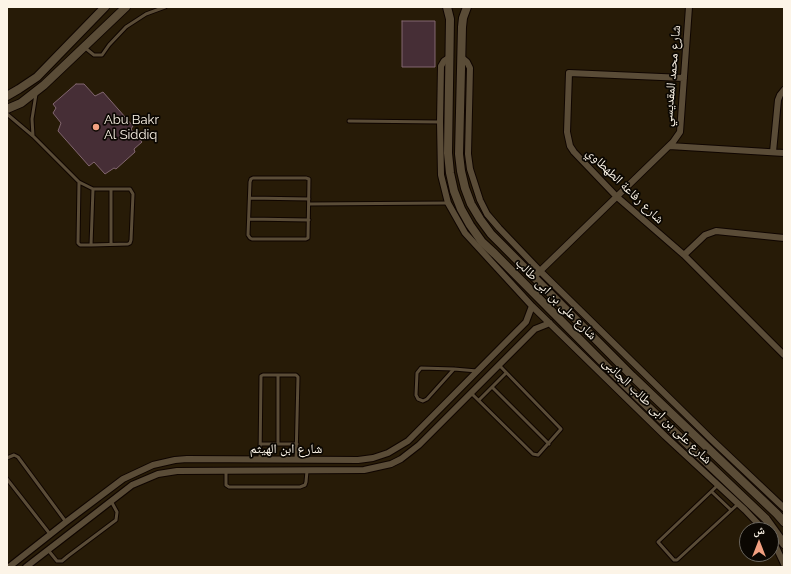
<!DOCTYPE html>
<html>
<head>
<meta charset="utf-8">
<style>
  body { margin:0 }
  #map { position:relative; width:791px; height:574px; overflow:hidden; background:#271b07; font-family:Raleway,"Noto Naskh Arabic",sans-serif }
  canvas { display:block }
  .frame { position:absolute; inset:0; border:8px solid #fcf4e7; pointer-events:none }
  .north { position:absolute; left:739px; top:522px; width:40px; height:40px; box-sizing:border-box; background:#0b0702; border:1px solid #6b665e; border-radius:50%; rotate:0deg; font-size:11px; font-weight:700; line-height:16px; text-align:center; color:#fcf4e7 }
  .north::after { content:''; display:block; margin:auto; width:14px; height:18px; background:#f2a081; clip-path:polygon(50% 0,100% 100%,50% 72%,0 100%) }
</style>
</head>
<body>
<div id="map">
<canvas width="791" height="574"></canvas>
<div class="frame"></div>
<div class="north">ش</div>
</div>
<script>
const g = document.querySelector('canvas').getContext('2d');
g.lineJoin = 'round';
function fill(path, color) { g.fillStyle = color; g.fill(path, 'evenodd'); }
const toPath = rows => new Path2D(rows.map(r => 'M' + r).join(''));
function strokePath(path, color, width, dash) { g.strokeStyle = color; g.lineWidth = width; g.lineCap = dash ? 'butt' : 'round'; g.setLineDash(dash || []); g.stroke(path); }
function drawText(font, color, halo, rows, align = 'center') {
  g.font = font + ' Raleway,"Noto Naskh Arabic",sans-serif'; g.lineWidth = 3.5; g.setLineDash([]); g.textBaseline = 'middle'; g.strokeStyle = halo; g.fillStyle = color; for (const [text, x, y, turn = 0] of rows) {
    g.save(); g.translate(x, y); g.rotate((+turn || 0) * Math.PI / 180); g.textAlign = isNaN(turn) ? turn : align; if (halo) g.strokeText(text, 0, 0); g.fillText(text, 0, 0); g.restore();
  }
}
const building = toPath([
  [402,21,435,21,435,67,402,67,402,21],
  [76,84,84,84,95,96,103,92,133,126,131,129,142,142,134,149,135,152,116,169,114,168,105,174,94,162,89,166,58,131,61,123,53,113,56,108,53,104,76,84]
]);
const service = toPath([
  [84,47,94,55,102,55,109,45,126,27,146,14,165,7],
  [7,114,33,136,79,182,93,189,130,189,133,194,131,240,130,243,128,244,91,245,80,245,78,243,79,182],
  [349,121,440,122],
  [33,136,32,119,36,94],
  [253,178,306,178,309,179,308,238,306,239,252,239,250,238,248,235,250,182,251,179,253,178],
  [111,189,111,244],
  [250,198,309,199],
  [309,204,448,203],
  [249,219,309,220],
  [91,245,93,189],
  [454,369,427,399,423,401,418,399,416,395,417,373,421,368,454,369,477,371],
  [492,387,549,444],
  [471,393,533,454,538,455,561,429,499,365],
  [479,400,506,373],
  [260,444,297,444],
  [278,444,278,375],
  [7,458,14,455,18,457,66,522],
  [260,459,261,376,263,375,296,375,298,377,296,460],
  [226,471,226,485,229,487,300,487,305,485,306,482,307,471],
  [7,479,50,534],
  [718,485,658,542,674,560,677,560,738,504],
  [712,492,731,510],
  [48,550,57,561,62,561,68,556,116,520,117,512,111,501]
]);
const minor = toPath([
  [450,57,444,61,441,66,440,122,441,175,448,203,465,233,532,306,665,436,745,510,764,530],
  [461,57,467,62,470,68,468,154,470,169,480,200,487,214,499,228,540,271,711,439,784,508],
  [684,78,569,73,567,132,570,146,574,152,616,196,684,255,784,355],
  [669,146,784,153],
  [773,152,778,100,780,95,784,90],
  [684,255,705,235,716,231,784,238],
  [537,274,673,142,680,132,689,7],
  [771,539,776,547,784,564],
  [9,567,66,522,123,479,153,465,175,460,187,459,358,460,373,458,388,453,408,441,515,333,526,322,532,306],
  [26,567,132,485,158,474,177,471,364,470,391,464,401,459,419,445,535,329,550,323]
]);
const tertiary = toPath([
  [447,7,450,19,448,153,450,173,454,191,461,209,470,225,482,242,495,254,624,384,766,519,784,544],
  [467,7,463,18,462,27,459,154,461,171,465,188,471,204,480,219,491,234,503,246,632,376,777,514,784,522],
  [7,96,19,89,37,77,105,7],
  [7,109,21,103,44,85,126,7]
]);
const markers = [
  [96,127,4,"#f2a081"]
];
const streetNames = [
  ["شارع محمد المقديسي",672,76,-85],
  ["شارع رفاعة الطهطاوي",625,186,44],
  ["شارع على بن ابى طالب",556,299,45],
  ["شارع على بن ابى طالب الجانبى",657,411,44],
  ["شارع ابن الهيثم",286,449]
];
const poiNames = [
  ["Abu Bakr",104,120],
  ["Al Siddiq",104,135]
];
fill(building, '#462e36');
strokePath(building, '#826770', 1);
strokePath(service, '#0f0500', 5);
strokePath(minor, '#0f0500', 8);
strokePath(tertiary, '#0f0500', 10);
strokePath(service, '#5a4c37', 3);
strokePath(minor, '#5a4c37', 6);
strokePath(tertiary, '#5a4c37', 8);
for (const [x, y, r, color] of markers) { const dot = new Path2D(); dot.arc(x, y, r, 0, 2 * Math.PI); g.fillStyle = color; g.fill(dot); strokePath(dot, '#0b0702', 1.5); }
drawText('13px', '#fcf4e7', '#0b0702', streetNames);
drawText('13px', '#fcf4e7', '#0b0702', poiNames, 'left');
</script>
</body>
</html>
